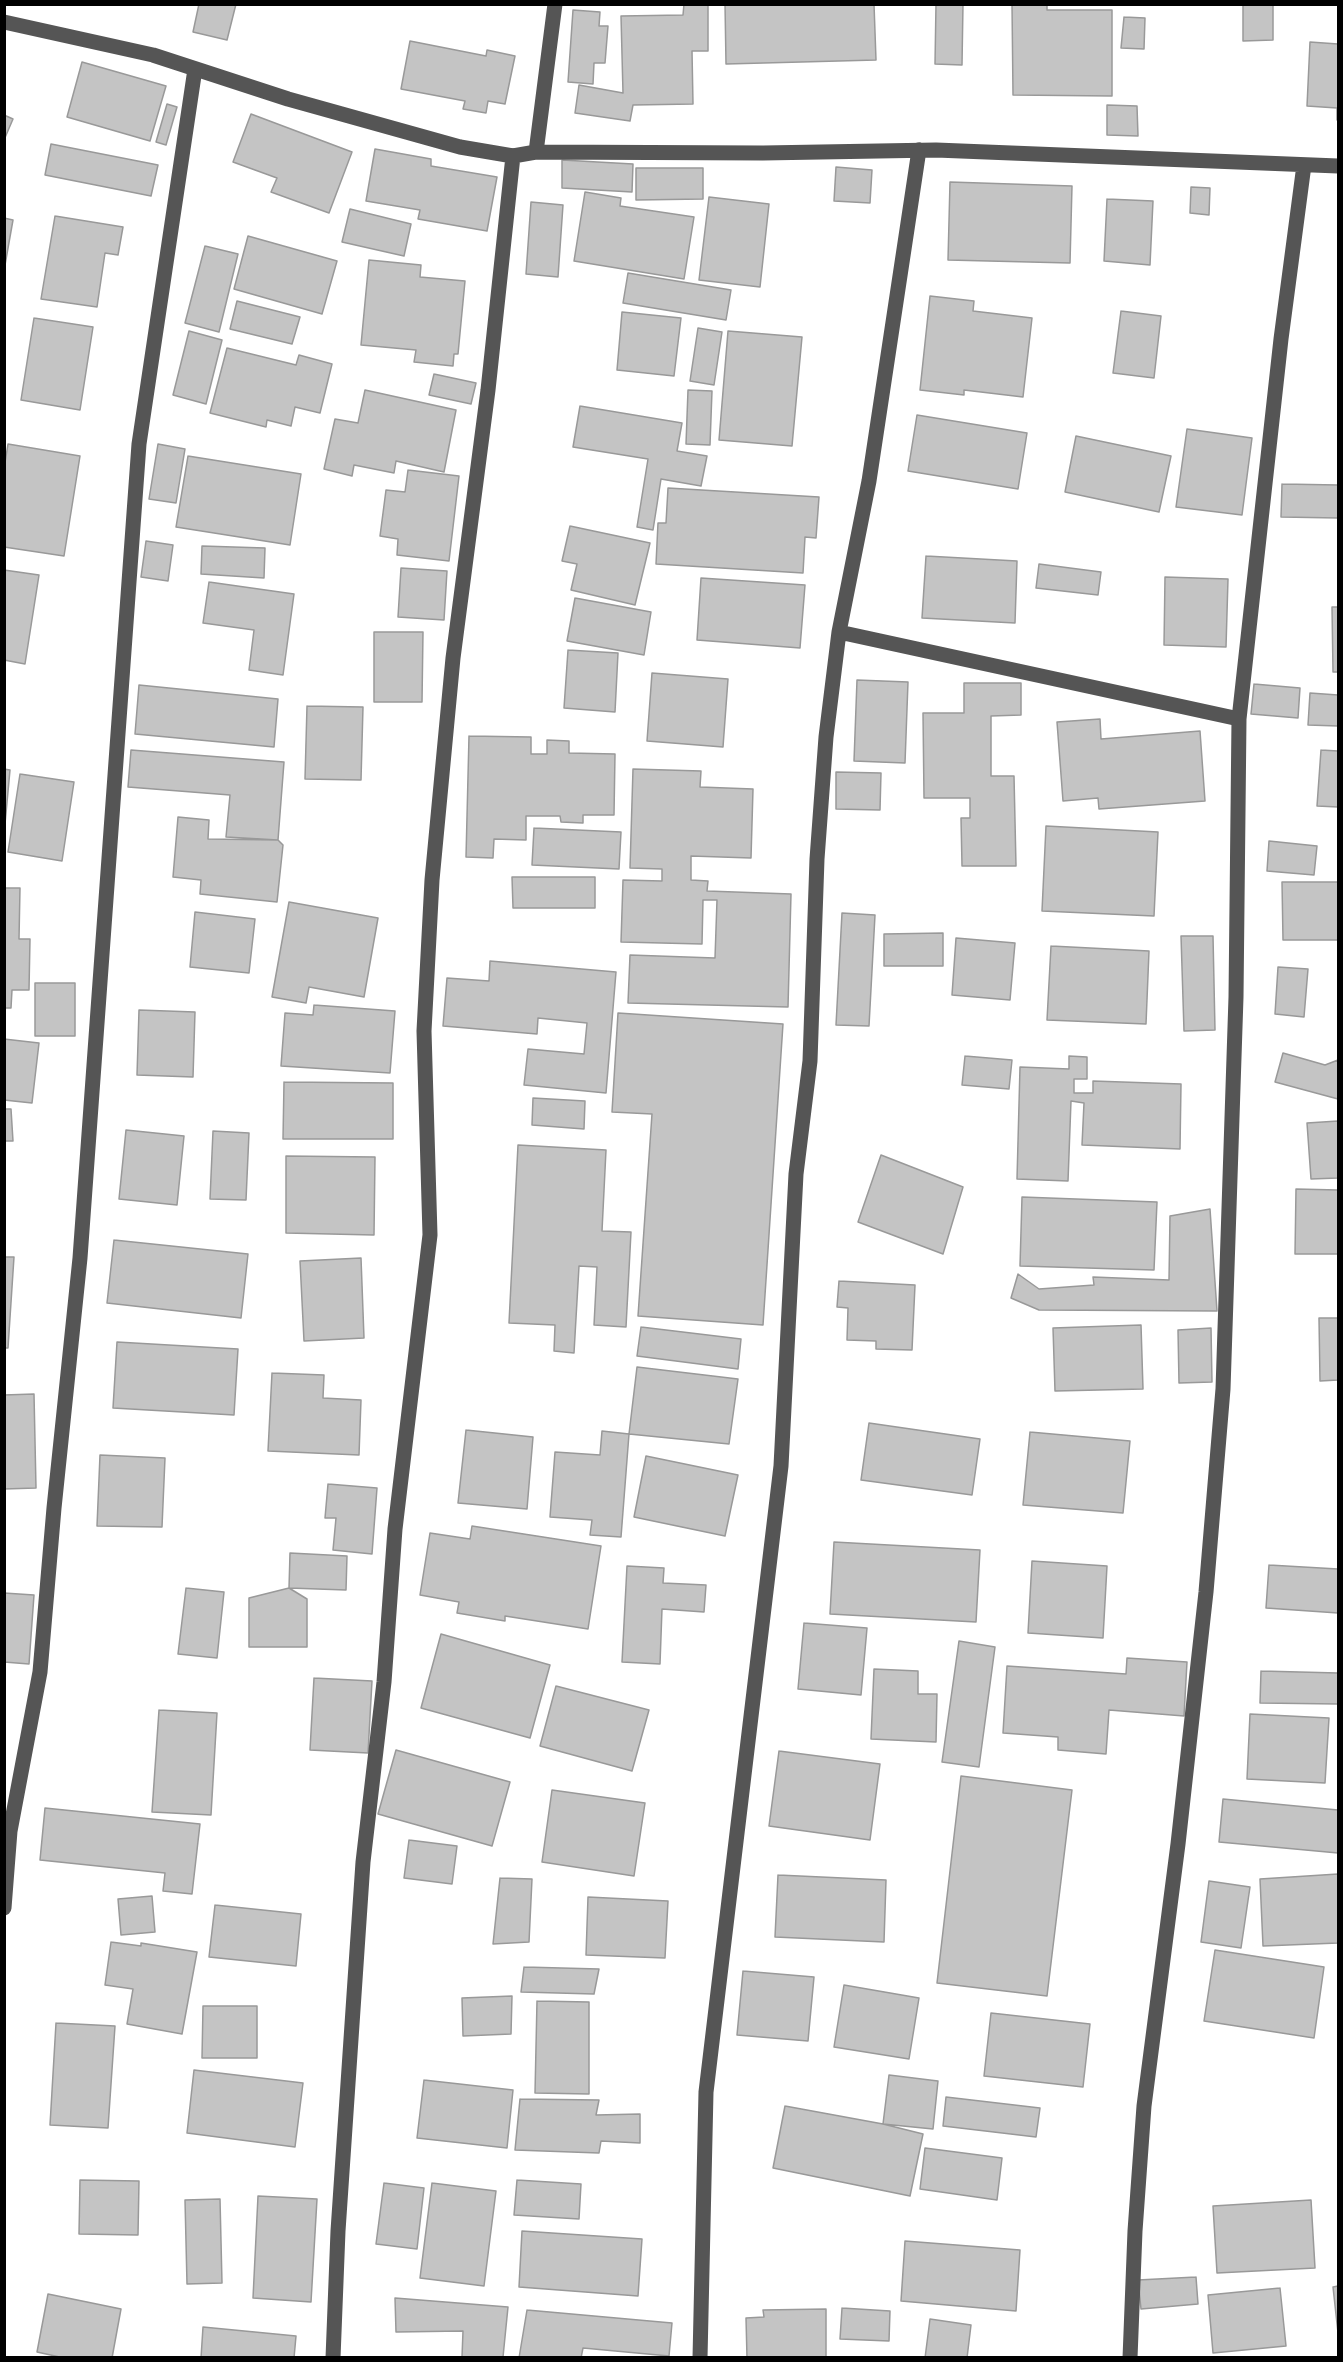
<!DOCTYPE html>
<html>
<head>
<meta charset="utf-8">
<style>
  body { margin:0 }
  #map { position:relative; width:1343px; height:2362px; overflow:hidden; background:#fff; font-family:Lato,sans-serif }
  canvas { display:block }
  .frame { position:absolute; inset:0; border:6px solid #000; pointer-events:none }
</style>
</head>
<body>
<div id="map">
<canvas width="1343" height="2362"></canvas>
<div class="frame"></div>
</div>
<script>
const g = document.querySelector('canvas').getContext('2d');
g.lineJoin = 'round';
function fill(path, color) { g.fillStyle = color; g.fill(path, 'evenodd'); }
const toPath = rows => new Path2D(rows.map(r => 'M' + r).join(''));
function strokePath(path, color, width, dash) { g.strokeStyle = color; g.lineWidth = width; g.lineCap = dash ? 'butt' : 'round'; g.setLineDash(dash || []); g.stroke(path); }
const building = toPath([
  [199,4,236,4,227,40,193,32,199,4],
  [684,4,708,4,708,51,692,51,693,104,633,105,630,121,575,113,579,85,623,93,621,16,683,15,684,4],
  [725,4,874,4,876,60,726,64,725,4],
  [936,4,963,4,962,65,935,64,936,4],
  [1012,4,1047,4,1047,10,1112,10,1112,96,1013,95,1012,4],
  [1243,4,1273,4,1273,40,1243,41,1243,4],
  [573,10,600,12,599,26,608,26,605,63,594,63,593,84,568,82,573,10],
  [1124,17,1145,18,1144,49,1121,48,1124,17],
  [410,41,486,56,487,50,515,56,505,104,488,101,486,113,463,109,465,101,401,89,410,41],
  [1310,42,1338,44,1338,120,1337,120,1337,108,1307,106,1310,42],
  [82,62,166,86,150,141,67,117,82,62],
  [167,104,177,107,166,145,156,142,167,104],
  [1107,105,1137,106,1138,136,1107,135,1107,105],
  [251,114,352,152,329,213,271,192,277,178,233,162,251,114],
  [4,115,13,119,4,140,4,115],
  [51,144,158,165,151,196,45,175,51,144],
  [375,149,431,159,431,166,497,177,487,231,418,219,420,210,366,201,375,149],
  [562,160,633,164,632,192,562,188,562,160],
  [836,167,872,170,870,203,834,201,836,167],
  [636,168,703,168,703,199,636,200,636,168],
  [950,182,1072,186,1070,263,948,260,950,182],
  [1191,187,1210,188,1209,215,1190,213,1191,187],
  [585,192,621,198,620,206,694,217,684,279,574,261,585,192],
  [709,197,769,204,760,287,699,280,709,197],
  [1107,199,1153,201,1150,265,1104,261,1107,199],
  [531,202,563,205,558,277,526,274,531,202],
  [350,209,411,224,404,256,342,242,350,209],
  [55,216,123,227,118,255,105,253,97,307,41,299,55,216],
  [4,218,13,220,5,265,4,265,4,218],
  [248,236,337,261,322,314,234,289,248,236],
  [205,246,238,254,219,332,185,323,205,246],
  [369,260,421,265,420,277,465,281,458,354,454,354,453,366,414,362,416,350,361,345,369,260],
  [628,273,731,290,726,320,623,303,628,273],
  [930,296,974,301,973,311,1032,318,1023,397,964,390,964,395,920,390,930,296],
  [237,301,300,317,292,344,230,329,237,301],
  [1121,311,1161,316,1154,378,1113,373,1121,311],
  [622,312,681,318,674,376,617,370,622,312],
  [34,318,93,327,80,410,21,400,34,318],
  [698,328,722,332,714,385,690,381,698,328],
  [189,331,222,340,206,404,173,395,189,331],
  [728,331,802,337,792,446,719,440,728,331],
  [227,348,296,365,299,355,332,364,320,413,295,407,291,426,267,420,266,427,210,413,227,348],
  [434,374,476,383,471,404,429,395,434,374],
  [365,390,456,410,444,472,396,461,394,473,354,465,352,476,324,469,335,419,358,423,365,390],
  [688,390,712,391,710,445,686,444,688,390],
  [580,406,682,423,677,451,707,456,701,486,661,479,653,530,637,527,648,459,573,447,580,406],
  [917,415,1027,433,1018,489,908,471,917,415],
  [1187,429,1252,438,1242,515,1176,507,1187,429],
  [1076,436,1171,456,1159,512,1065,492,1076,436],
  [8,444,80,456,64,556,4,547,4,469,8,444],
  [158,444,185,449,176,503,149,499,158,444],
  [188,456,301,474,290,545,176,527,188,456],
  [408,470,459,476,449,561,397,555,398,539,380,536,386,490,405,492,408,470],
  [1282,484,1338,485,1338,518,1281,517,1282,484],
  [668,488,819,497,816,538,805,537,803,573,656,564,658,523,666,523,668,488],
  [570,526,650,543,635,605,571,590,577,564,562,561,570,526],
  [146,541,173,545,168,581,141,577,146,541],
  [202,546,265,548,264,578,201,574,202,546],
  [926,556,1017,561,1015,623,922,618,926,556],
  [1039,564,1101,572,1098,595,1036,588,1039,564],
  [401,568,447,571,444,620,398,617,401,568],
  [4,570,39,575,25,664,4,660,4,570],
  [1165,577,1228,579,1226,647,1164,645,1165,577],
  [701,578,805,585,800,648,697,640,701,578],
  [209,582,294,594,283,675,249,670,254,630,203,623,209,582],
  [575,598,651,612,644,655,567,641,575,598],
  [1332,607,1338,607,1338,672,1333,672,1332,607],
  [374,632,423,632,422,702,374,702,374,632],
  [568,650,618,653,615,712,564,708,568,650],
  [652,673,728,679,723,747,647,741,652,673],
  [857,680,908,682,905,763,854,761,857,680],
  [964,683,1021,683,1021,715,991,716,991,776,1014,776,1016,866,962,866,961,818,970,818,970,798,924,798,923,713,964,713,964,683],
  [1254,684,1300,688,1298,718,1251,714,1254,684],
  [139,685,278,699,274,747,135,734,139,685],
  [1310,693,1338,695,1338,726,1308,725,1310,693],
  [307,706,363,707,361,780,305,779,307,706],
  [1100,719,1101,739,1200,731,1205,801,1099,809,1098,798,1063,801,1057,722,1100,719],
  [469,736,531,737,531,754,547,754,547,740,569,741,569,753,615,754,614,815,583,815,583,823,561,822,560,816,526,816,526,840,494,839,493,858,466,857,469,736],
  [131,750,284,762,278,840,226,837,230,795,128,787,131,750],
  [1321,750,1338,751,1338,807,1317,806,1321,750],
  [4,769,10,770,5,824,4,824,4,769],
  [633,769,701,771,700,787,753,789,751,858,691,856,691,880,708,881,707,891,791,894,788,1007,628,1003,630,955,715,958,717,900,703,900,702,944,621,942,623,880,662,881,662,869,630,868,633,769],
  [836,772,881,773,880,810,836,809,836,772],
  [20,774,74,782,62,861,8,852,20,774],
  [178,817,209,820,208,839,278,840,283,845,277,902,200,894,201,880,173,877,178,817],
  [1046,826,1158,832,1154,916,1042,911,1046,826],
  [534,828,621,832,619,869,532,865,534,828],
  [1269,841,1317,846,1314,875,1267,871,1269,841],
  [512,877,595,877,595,908,513,908,512,877],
  [1282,882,1338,882,1338,940,1283,940,1282,882],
  [4,888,20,888,19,939,30,939,29,990,12,990,11,1008,4,1008,4,888],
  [289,902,378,918,364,997,309,987,306,1003,272,997,289,902],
  [195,912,255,919,249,973,190,967,195,912],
  [842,913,875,915,869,1026,836,1025,842,913],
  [943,933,943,966,884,966,884,934,943,933],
  [1181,936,1213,936,1215,1030,1184,1031,1181,936],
  [956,938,1015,943,1010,1000,952,995,956,938],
  [1051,946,1149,951,1146,1024,1047,1020,1051,946],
  [490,961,616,972,606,1093,524,1085,528,1049,584,1054,587,1023,538,1018,537,1034,443,1026,447,978,489,981,490,961],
  [1278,967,1308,969,1304,1017,1275,1014,1278,967],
  [35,983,75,983,75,1036,35,1036,35,983],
  [314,1005,395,1011,390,1073,281,1066,285,1013,313,1015,314,1005],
  [139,1010,195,1012,193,1077,137,1075,139,1010],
  [618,1013,783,1024,763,1325,638,1316,652,1114,612,1112,618,1013],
  [4,1039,39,1043,32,1103,4,1100,4,1039],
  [1283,1053,1325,1065,1338,1060,1338,1099,1275,1082,1283,1053],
  [965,1056,1012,1060,1009,1089,962,1085,965,1056],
  [1069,1056,1087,1057,1087,1079,1074,1079,1074,1093,1093,1093,1093,1081,1181,1084,1180,1149,1082,1145,1084,1103,1071,1101,1068,1181,1017,1179,1020,1067,1069,1069,1069,1056],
  [284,1082,393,1083,393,1139,283,1139,284,1082],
  [533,1098,585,1101,584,1129,532,1125,533,1098],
  [4,1109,11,1109,13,1141,4,1141,4,1109],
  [1338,1121,1338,1178,1311,1179,1307,1123,1338,1121],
  [126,1130,184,1136,177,1205,119,1199,126,1130],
  [213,1131,249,1133,246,1200,210,1199,213,1131],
  [518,1145,606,1150,602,1231,631,1232,626,1327,594,1325,597,1267,579,1266,574,1353,554,1351,555,1325,509,1323,518,1145],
  [881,1155,963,1187,943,1254,858,1222,881,1155],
  [286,1156,375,1157,374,1235,286,1233,286,1156],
  [1296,1189,1338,1190,1338,1254,1295,1254,1296,1189],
  [1022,1197,1157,1202,1154,1270,1020,1266,1022,1197],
  [1210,1209,1217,1311,1039,1310,1011,1298,1018,1274,1039,1289,1094,1285,1093,1277,1169,1280,1170,1216,1210,1209],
  [114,1240,248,1254,241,1318,107,1303,114,1240],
  [4,1257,14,1257,8,1348,4,1348,4,1257],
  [361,1258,364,1338,304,1341,300,1261,361,1258],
  [839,1281,915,1285,912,1350,876,1349,876,1341,847,1340,848,1308,837,1307,839,1281],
  [1319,1318,1338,1318,1338,1380,1320,1381,1319,1318],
  [1141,1325,1143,1389,1055,1391,1053,1328,1141,1325],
  [641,1327,741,1339,738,1369,637,1356,641,1327],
  [1211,1328,1212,1382,1179,1383,1178,1330,1211,1328],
  [117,1342,238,1349,234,1415,113,1408,117,1342],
  [637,1367,738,1379,729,1444,629,1434,637,1367],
  [272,1373,324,1375,323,1398,361,1400,359,1455,268,1451,272,1373],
  [34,1394,36,1488,4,1489,4,1395,34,1394],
  [869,1423,980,1439,972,1495,861,1480,869,1423],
  [466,1430,533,1437,527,1509,458,1503,466,1430],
  [602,1431,629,1434,621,1537,590,1535,592,1520,550,1517,555,1452,600,1455,602,1431],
  [1030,1432,1130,1441,1123,1513,1023,1505,1030,1432],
  [100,1455,165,1458,162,1527,97,1526,100,1455],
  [646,1456,738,1475,725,1536,634,1517,646,1456],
  [328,1484,377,1488,372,1554,333,1550,336,1518,325,1518,328,1484],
  [472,1526,601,1546,588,1629,505,1616,505,1621,457,1613,459,1602,420,1595,430,1533,470,1539,472,1526],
  [834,1542,980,1550,976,1622,830,1614,834,1542],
  [290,1553,347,1556,346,1590,289,1588,290,1553],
  [1032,1561,1107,1566,1103,1638,1028,1633,1032,1561],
  [1269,1565,1338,1569,1338,1613,1266,1608,1269,1565],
  [627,1566,664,1568,663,1583,706,1585,704,1612,662,1609,660,1664,622,1662,627,1566],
  [186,1588,224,1592,217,1658,178,1654,186,1588],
  [289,1588,307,1599,307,1647,249,1647,249,1598,289,1588],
  [4,1593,34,1595,29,1664,4,1662,4,1593],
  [804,1623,867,1628,861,1695,798,1689,804,1623],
  [441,1634,550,1665,530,1738,421,1708,441,1634],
  [959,1641,995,1647,979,1767,942,1762,959,1641],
  [1127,1658,1187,1662,1184,1716,1109,1710,1106,1754,1058,1750,1058,1737,1003,1733,1007,1666,1126,1674,1127,1658],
  [874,1669,918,1671,918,1694,937,1694,936,1742,871,1739,874,1669],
  [1261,1671,1338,1673,1338,1704,1260,1703,1261,1671],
  [314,1678,372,1681,368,1753,310,1750,314,1678],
  [556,1686,649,1710,632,1771,540,1746,556,1686],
  [159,1710,217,1713,211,1815,152,1812,159,1710],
  [1250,1714,1329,1718,1325,1783,1247,1779,1250,1714],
  [396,1750,510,1782,492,1846,378,1814,396,1750],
  [779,1751,880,1764,870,1840,769,1826,779,1751],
  [961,1776,1072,1790,1047,1996,937,1983,961,1776],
  [552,1790,645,1803,634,1876,542,1862,552,1790],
  [1223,1799,1338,1810,1338,1853,1219,1842,1223,1799],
  [45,1808,200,1824,192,1894,163,1891,165,1873,40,1860,45,1808],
  [409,1840,457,1846,452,1884,404,1878,409,1840],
  [1338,1874,1338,1943,1263,1946,1260,1879,1338,1874],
  [778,1875,886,1880,884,1942,775,1937,778,1875],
  [500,1878,532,1879,529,1942,493,1944,500,1878],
  [1209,1881,1250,1887,1241,1948,1201,1942,1209,1881],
  [152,1896,155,1932,121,1935,118,1899,152,1896],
  [588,1897,668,1901,665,1958,586,1955,588,1897],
  [215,1905,301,1914,296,1966,209,1957,215,1905],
  [111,1942,141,1946,141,1943,197,1952,182,2034,127,2024,133,1989,105,1985,111,1942],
  [1215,1950,1324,1967,1314,2038,1204,2021,1215,1950],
  [524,1967,599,1969,594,1994,521,1992,524,1967],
  [743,1971,814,1977,808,2041,737,2035,743,1971],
  [844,1985,919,1998,909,2059,834,2047,844,1985],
  [512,1996,511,2034,463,2036,462,1998,512,1996],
  [537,2001,589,2002,589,2094,535,2093,537,2001],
  [203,2006,257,2006,257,2058,202,2058,203,2006],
  [991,2013,1090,2024,1083,2087,984,2076,991,2013],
  [56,2023,115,2026,108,2128,50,2125,56,2023],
  [194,2070,303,2083,295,2147,187,2133,194,2070],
  [889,2075,938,2081,933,2129,883,2124,889,2075],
  [424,2080,513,2090,507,2148,417,2138,424,2080],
  [946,2097,1040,2108,1036,2137,943,2126,946,2097],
  [520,2099,599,2100,596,2115,640,2114,640,2143,601,2141,599,2153,515,2150,520,2099],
  [785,2106,883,2124,923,2134,910,2196,773,2168,785,2106],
  [925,2148,1002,2158,997,2200,920,2189,925,2148],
  [80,2180,139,2181,138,2235,79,2234,80,2180],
  [517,2180,581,2184,579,2219,514,2215,517,2180],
  [384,2183,424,2188,417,2249,376,2244,384,2183],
  [432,2183,496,2191,484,2286,420,2278,432,2183],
  [258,2196,317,2199,311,2302,253,2298,258,2196],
  [220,2199,222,2283,187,2284,185,2200,220,2199],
  [1311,2200,1315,2268,1217,2273,1213,2206,1311,2200],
  [522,2231,642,2239,638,2296,519,2287,522,2231],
  [905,2241,1020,2250,1016,2311,901,2301,905,2241],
  [1196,2277,1198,2304,1141,2309,1138,2280,1196,2277],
  [1338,2286,1338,2333,1333,2287,1338,2286],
  [1280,2288,1286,2346,1213,2353,1208,2295,1280,2288],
  [48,2294,121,2309,112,2358,64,2358,37,2352,48,2294],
  [395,2298,508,2307,503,2357,462,2357,463,2331,396,2332,395,2298],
  [842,2308,890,2311,889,2341,840,2339,842,2308],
  [826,2309,826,2358,747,2358,746,2318,764,2317,763,2310,826,2309],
  [527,2310,672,2323,669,2356,583,2348,581,2358,519,2358,527,2310],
  [930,2319,971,2325,967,2358,925,2358,930,2319],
  [203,2327,296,2336,294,2358,201,2358,203,2327]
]);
const minor = toPath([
  [4,22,153,55,288,99,460,147,513,156,536,152,763,153,936,150,1338,166],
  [536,152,555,4],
  [839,632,1239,719],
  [4,1908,10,1831,40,1672,54,1508,80,1258,139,444,195,69],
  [333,2358,338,2231,363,1862,384,1682,395,1529,430,1235,424,1031,432,880,453,658,488,390,513,156],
  [700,2358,706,2092,781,1466,796,1174,810,1061,817,859,826,737,839,632,869,481,919,150],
  [1130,2358,1135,2231,1144,2106,1178,1844,1206,1592,1223,1389,1236,997,1239,719,1281,339,1304,165]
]);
fill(building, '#c4c4c4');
strokePath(building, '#999', 1.5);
strokePath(minor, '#555', 15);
</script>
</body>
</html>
